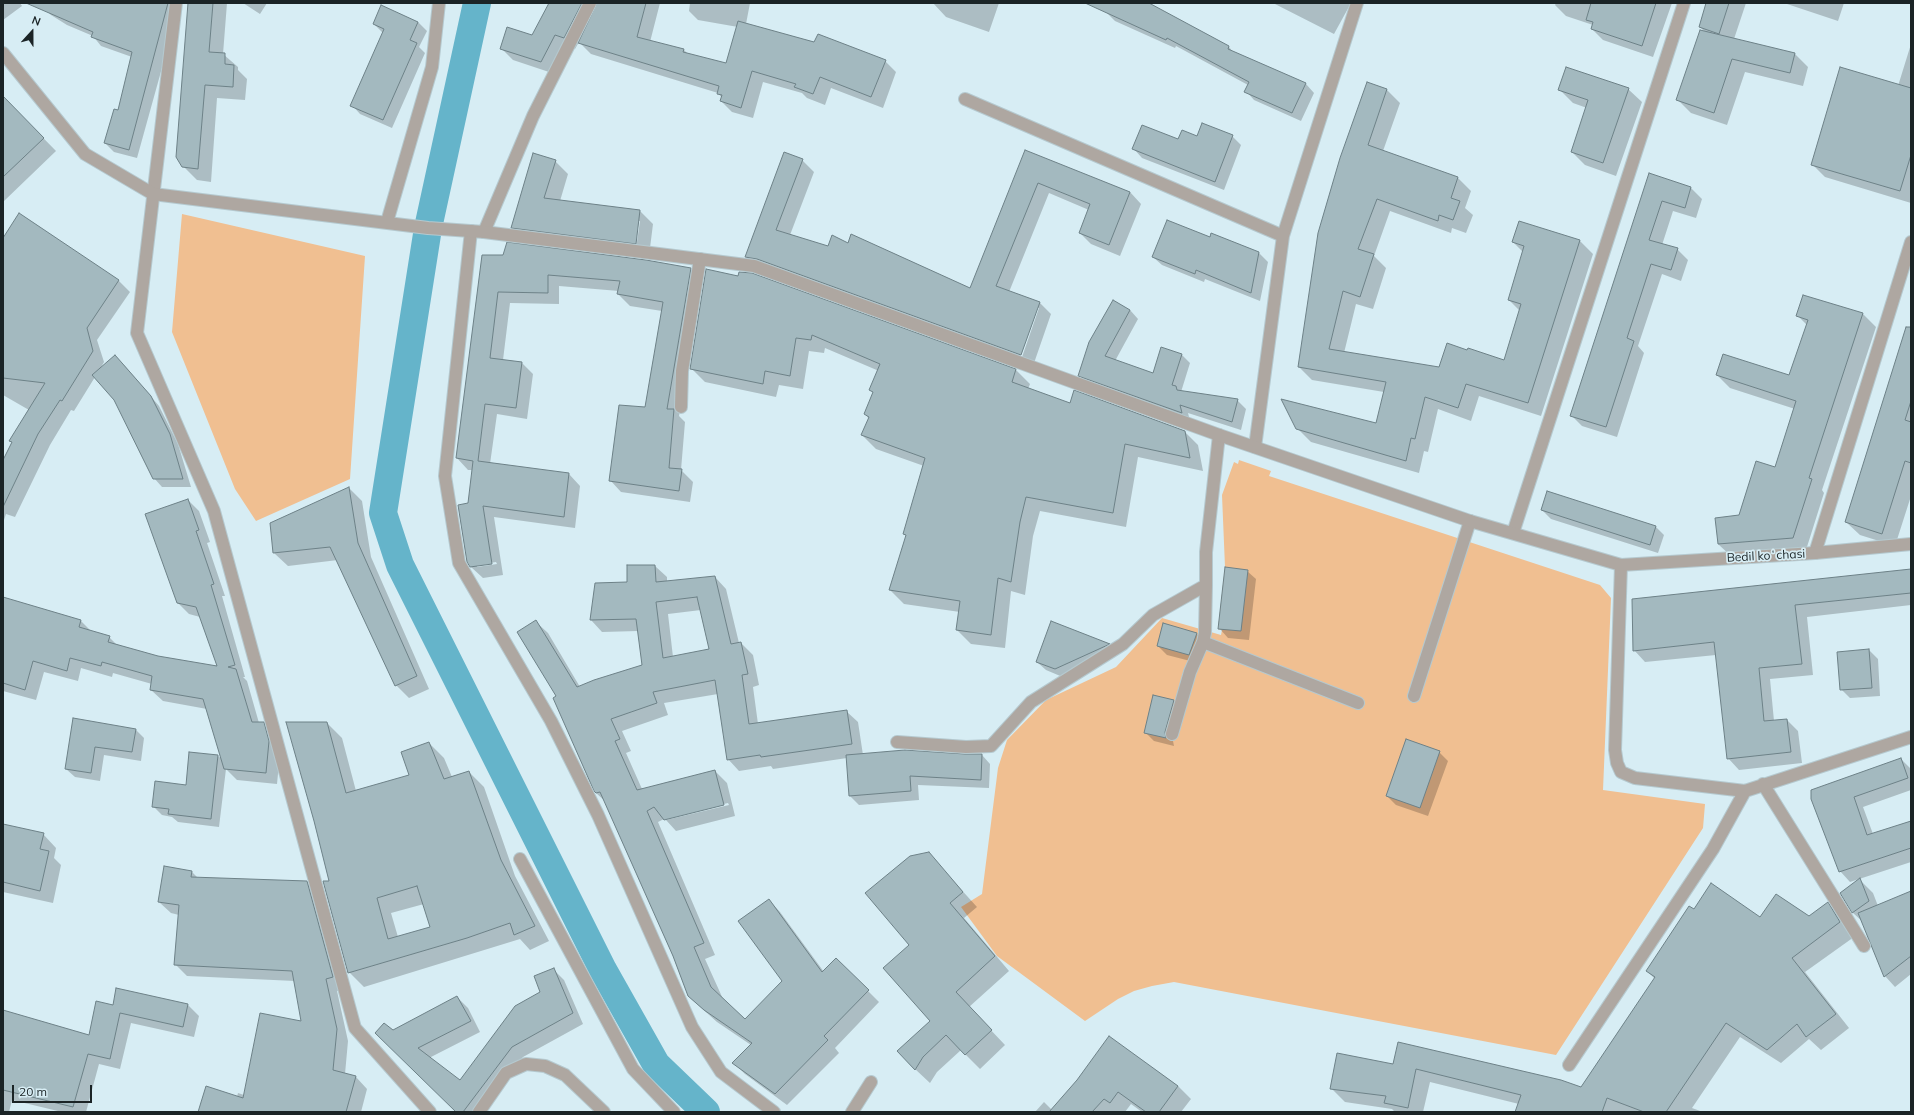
<!DOCTYPE html>
<html>
<head>
<meta charset="utf-8">
<style>
  body { margin:0 }
  #map { position:relative; width:1914px; height:1115px; overflow:hidden; background:#d7edf4; font-family:Mulish,sans-serif }
  canvas { display:block }
  .frame { position:absolute; inset:0; border:4px solid #1b2426; pointer-events:none }
  .north { position:absolute; left:12px; top:12px; width:40px; height:40px; -webkit-text-stroke:3px #d7edf4; paint-order:stroke; rotate:21deg; font-size:11px; font-weight:700; line-height:16px; text-align:center; color:#1b2426 }
  .north::after { content:''; display:block; margin:auto; width:14px; height:18px; background:#1b2426; clip-path:polygon(50% 0,100% 100%,50% 72%,0 100%) }
  .scale { position:absolute; left:12px; top:1085px; width:80px; height:18px; box-sizing:border-box; border:2px solid #1b2426; border-top:0; padding-left:5px; font-size:12px; line-height:14px; white-space:nowrap; color:#1b2426; -webkit-text-stroke:3px #d7edf4; paint-order:stroke }
</style>
</head>
<body>
<div id="map">
<canvas width="1914" height="1115"></canvas>
<div class="frame"></div>
<div class="north">N</div>
<div class="scale">20 m</div>
</div>
<script>
const g = document.querySelector('canvas').getContext('2d');
g.lineJoin = 'round';
function fill(path, color) { g.fillStyle = color; g.fill(path, 'evenodd'); }
const toPath = rows => new Path2D(rows.map(r => 'M' + r).join(''));
function strokePath(path, color, width, dash) { g.strokeStyle = color; g.lineWidth = width; g.lineCap = dash ? 'butt' : 'round'; g.setLineDash(dash || []); g.stroke(path); }
function drawText(font, color, halo, rows, align = 'center') {
  g.font = font + ' Mulish,sans-serif'; g.lineWidth = 3.5; g.setLineDash([]); g.textBaseline = 'middle'; g.strokeStyle = halo; g.fillStyle = color; for (const [text, x, y, turn = 0] of rows) {
    g.save(); g.translate(x, y); g.rotate((+turn || 0) * Math.PI / 180); g.textAlign = isNaN(turn) ? turn : align; if (halo) g.strokeText(text, 0, 0); g.fillText(text, 0, 0); g.restore();
  }
}
const green = toPath([
  [182,214,365,256,350,479,256,521,235,489,172,332],
  [1239,460,1271,471,1269,476,1600,585,1611,598,1603,790,1705,804,1703,828,1556,1055,1174,982,1152,986,1134,991,1118,999,1085,1021,997,956,961,907,982,894,998,768,1007,740,1046,700,1116,667,1162,618,1221,635,1222,630,1218,629,1225,567,1222,495,1234,462,1238,464]
]);
const shadow = toPath([
  [3,3,20,3,22,6,3,20],
  [44,3,180,3,137,158,114,152,105,143,118,111,132,57,101,46,93,36,67,25,51,15,42,6],
  [189,3,227,3,223,54,238,67,238,70,247,79,245,100,217,98,211,182,197,180,183,166],
  [243,3,267,3,260,14],
  [550,3,660,3,650,42,684,50,688,54,727,64,738,27,698,20,689,11,690,3,750,3,746,24,885,61,896,72,883,108,831,88,825,105,807,98,802,93,763,82,753,118,732,112,721,101,722,98,718,93,591,54,579,42,575,49,566,46,552,73,513,60,502,49,532,36],
  [933,3,999,3,989,32,946,17],
  [1110,3,1145,3,1229,47,1233,52,1306,84,1314,93,1301,121,1254,100,1246,91,1248,85,1176,46,1175,48,1115,21,1106,12],
  [1273,3,1351,3,1334,34],
  [1556,3,1672,3,1653,57,1603,40,1592,29,1593,25,1566,16,1555,5],
  [1708,3,1746,3,1734,39,1795,54,1808,67,1803,86,1745,72,1727,125,1691,113,1678,100,1705,32,1700,27],
  [1784,3,1844,3,1838,21],
  [418,22,427,31,419,47,425,53,392,128,360,114,352,105,383,33,374,24],
  [1911,44,1911,203,1825,177,1812,164,1898,86],
  [1368,83,1387,90,1400,103,1383,151,1458,178,1471,191,1465,208,1473,215,1466,233,1452,228,1451,233,1390,211,1374,256,1386,268,1373,309,1356,304,1344,353,1440,368,1504,361,1520,311,1509,300,1524,253,1513,242,1519,222,1580,241,1593,254,1541,416,1479,396,1471,421,1438,409,1428,452,1424,451,1419,473,1311,442,1297,428,1377,424,1384,392,1312,380,1299,367],
  [1628,89,1642,102,1616,176,1585,165,1572,152,1587,108,1573,103,1560,90],
  [3,97,56,151,3,202],
  [1232,136,1241,145,1224,190,1142,158,1134,149,1198,137],
  [1026,152,1130,192,1141,204,1120,256,1091,244,1080,233,1089,210,1049,193,1009,292,1040,303,1051,314,1033,366,757,268,746,257,802,160,814,172,790,235,828,247,848,244,971,289],
  [1037,308,1039,308,1021,360,1019,360],
  [555,161,568,174,560,201,640,211,653,224,649,256,525,241,512,228],
  [638,221,640,221,636,249,634,248],
  [1649,175,1691,188,1702,199,1696,218,1673,211,1662,245,1677,249,1688,260,1681,281,1662,274,1638,346,1644,353,1617,437,1582,426,1571,415],
  [20,215,119,281,130,292,97,340,104,362,100,369,124,365,159,406,178,444,191,487,162,487,154,478,115,400,95,377,74,411,71,410,50,445,15,517,6,514,3,523,3,462,12,443,10,440,29,410,3,395,3,240],
  [1212,235,1259,253,1268,262,1260,301,1205,279,1204,282,1162,265,1153,257,1210,238],
  [482,256,691,269,702,280,679,416,685,422,681,470,693,482,690,502,621,492,610,480,646,408,662,311,630,306,618,294,619,291,559,286,559,304,510,303,503,360,521,362,533,374,527,419,497,414,490,464,569,474,580,486,575,528,494,517,503,575,483,578,471,567,469,504,473,470,468,470,457,458],
  [496,562,497,564,477,567,477,565],
  [752,274,1016,370,1030,384,1028,389,1071,404,1184,431,1198,445,1203,471,1138,457,1126,527,1040,511,1033,536,1025,595,1011,591,1005,648,971,644,957,630,960,612,904,604,890,590,907,536,905,534,924,466,876,449,862,435,869,419,865,414,874,393,870,390,879,371,825,348,824,353,809,351,803,389,779,385,776,397,705,382,691,368,738,277],
  [1130,310,1138,319,1115,361,1154,375,1181,354,1190,363,1181,392,1237,400,1246,409,1241,430,1188,413,1190,421,1088,384,1080,376],
  [1863,314,1876,327,1822,490,1824,493,1806,550,1732,557,1718,544,1776,468,1795,409,1730,388,1717,375,1790,376,1807,325,1797,315],
  [1911,326,1911,496,1895,546,1860,535,1846,522],
  [349,488,362,501,371,557,429,689,409,698,396,685,338,560,288,566,274,553],
  [188,500,199,511,210,542,207,543,225,596,222,596,245,677,243,677,247,681,259,723,263,723,275,734,280,753,277,784,237,780,226,769,219,827,178,822,172,817,162,815,153,806,186,786,218,756,223,760,207,709,163,701,151,690,152,684,113,673,112,677,81,668,78,681,44,672,36,700,3,691,3,598,81,621,92,632,109,637,117,645,158,657,218,667,200,617,189,614,178,603],
  [1542,510,1655,526,1664,535,1658,553,1551,519],
  [628,566,655,566,667,577,667,582,715,577,726,589,739,643,741,643,753,655,759,685,753,687,758,724,846,711,858,722,863,755,982,755,990,764,989,788,918,785,919,800,859,805,850,796,847,758,773,769,771,766,739,771,728,759,718,694,664,703,668,715,622,731,631,751,626,753,642,789,715,771,727,783,735,816,676,831,666,820,729,805,728,803,665,818,665,820,664,819,658,822,715,955,705,959,723,999,745,1021,783,981,769,900,780,912,824,972,836,959,879,1002,835,1048,839,1053,787,1105,745,1074,734,1063,751,1045,717,1022,688,996,673,956,606,802,596,793,558,697,536,622,548,633,580,687,643,666,638,631,602,632,591,620,596,584,628,583],
  [701,610,710,649,673,657,668,614],
  [1911,570,1911,605,1807,617,1813,675,1770,679,1774,721,1787,720,1798,731,1802,763,1739,770,1728,758,1716,655,1645,662,1634,650],
  [1247,571,1256,579,1249,640,1228,638,1220,629],
  [1052,623,1109,644,1117,653,1065,678,1046,670,1037,662],
  [1197,634,1205,642,1198,663,1167,655,1158,646],
  [1869,650,1878,659,1880,696,1850,698,1841,689],
  [1174,701,1182,710,1173,741,1174,746,1154,741,1145,732],
  [73,720,136,730,144,738,141,761,104,755,100,781,75,777,66,769],
  [327,723,342,738,356,791,411,776,429,743,444,758,452,777,469,772,484,787,515,876,549,941,530,950,520,939,364,987,349,972,331,882],
  [424,904,431,927,398,937,391,913],
  [1439,752,1448,761,1428,816,1396,805,1387,796],
  [1901,759,1911,769,1911,790,1863,807,1873,834,1911,821,1911,862,1850,882,1840,871,1812,799],
  [3,825,43,834,56,848,54,858,61,865,53,903,3,892],
  [928,853,977,907,964,918,1009,971,969,1007,1005,1045,980,1069,961,1050,937,1072,930,1083,915,1069,931,1021,910,945],
  [165,867,192,872,199,879,307,882,318,893,344,989,337,991,348,1041,345,1074,356,1077,367,1089,361,1112,201,1112,237,1097,238,1093,244,1095,302,1022,295,981,187,976,175,964,179,915,171,913,159,902],
  [1860,880,1873,893,1878,906,1911,892,1911,974,1895,987,1885,976,1863,922,1853,913,1841,893],
  [1828,903,1842,917,1854,937,1805,972,1849,1028,1821,1050,1809,1039,1781,1063,1740,1037,1692,1108,1703,1112,1516,1112,1519,1104,1430,1082,1423,1112,1395,1112,1392,1109,1345,1102,1331,1088,1394,1065,1581,1089,1655,979,1647,971,1694,911,1760,918,1809,918],
  [553,969,564,980,583,1024,523,1057,481,1112,457,1112,393,1031,457,997,468,1008,480,1032,429,1058,460,1082,541,992],
  [117,989,188,1005,199,1016,194,1037,131,1023,120,1069,99,1064,86,1112,62,1112,12,1100,9,1112,3,1112,3,1011,90,1036,114,1006],
  [1109,1037,1178,1086,1191,1099,1181,1112,1142,1112,1131,1104,1125,1112,1035,1112,1044,1102,1052,1110,1078,1080]
]);
const canal = toPath([
  [477,3,428,228,383,513,400,565,603,970,656,1064,706,1112]
]);
const building = toPath([
  [26,3,168,3,129,150,104,143,114,109,118,110,132,52,91,37,93,32,26,3],
  [188,3,213,3,209,52,225,53,225,64,234,65,233,87,205,85,198,169,182,167,176,157,188,3],
  [549,3,582,3,564,38,555,35,541,62,500,49,507,27,532,35,549,3],
  [597,3,646,3,637,37,684,49,683,52,726,63,738,21,814,42,818,34,886,60,871,97,820,77,813,94,794,87,796,84,752,71,741,108,720,101,722,95,717,94,719,86,578,43,597,3],
  [1085,3,1149,3,1229,46,1228,49,1306,83,1292,113,1244,92,1249,82,1167,38,1166,40,1085,3],
  [1591,3,1656,3,1642,46,1591,29,1593,22,1586,20,1591,3],
  [1706,3,1729,3,1719,34,1699,27,1706,3],
  [381,5,418,22,410,40,417,43,383,120,350,106,384,29,373,24,381,5],
  [1700,30,1795,53,1790,73,1732,59,1714,113,1676,100,1700,30],
  [1566,67,1629,88,1603,163,1571,152,1588,100,1558,90,1566,67],
  [1840,67,1911,88,1911,155,1900,191,1811,165,1840,67],
  [1367,82,1387,89,1368,145,1458,177,1451,198,1460,201,1453,220,1439,215,1438,221,1377,199,1358,249,1374,254,1360,297,1343,291,1329,349,1439,367,1447,343,1467,350,1468,348,1504,360,1521,304,1508,300,1524,246,1512,242,1519,221,1580,240,1528,403,1466,384,1458,408,1425,397,1415,439,1411,438,1406,461,1296,429,1281,399,1376,423,1386,382,1298,367,1318,233,1340,158,1367,82],
  [3,96,44,138,3,177,3,96],
  [1202,123,1233,135,1215,182,1132,149,1142,125,1178,139,1182,130,1197,136,1202,123],
  [1025,150,1130,192,1109,245,1079,233,1090,204,1038,183,996,286,1040,302,1021,355,757,259,745,257,784,152,803,159,776,230,828,246,832,235,848,243,851,234,970,288,1025,150],
  [533,153,556,160,544,198,640,210,636,244,511,228,533,153],
  [1649,173,1691,187,1685,208,1662,201,1649,240,1678,248,1671,270,1651,264,1627,338,1634,341,1606,427,1570,416,1649,173],
  [19,213,119,280,87,328,93,351,62,401,60,400,38,434,3,507,3,460,12,442,9,441,45,383,3,378,3,238,19,213],
  [1167,220,1210,237,1211,233,1259,252,1251,293,1196,270,1195,274,1152,257,1167,220],
  [507,242,646,260,691,268,667,409,674,409,669,468,682,469,679,491,609,481,619,405,645,407,663,302,617,294,620,281,548,275,548,293,498,292,490,358,522,362,516,408,485,404,478,461,569,473,564,517,483,506,492,564,470,567,467,562,458,505,468,503,473,461,456,458,482,255,503,255,507,242],
  [706,269,738,276,739,272,752,273,1016,369,1012,382,1070,403,1074,390,1185,431,1190,458,1125,444,1113,513,1026,497,1020,522,1011,582,998,578,991,635,956,630,960,601,889,590,906,535,903,534,925,458,861,435,869,417,864,414,873,392,869,390,880,364,812,335,811,340,796,338,790,376,765,371,763,384,690,369,706,269],
  [1803,295,1863,313,1809,478,1812,479,1793,538,1718,544,1715,518,1739,515,1756,461,1775,467,1796,401,1716,375,1723,354,1789,375,1808,320,1796,316,1803,295],
  [1113,300,1130,310,1105,356,1153,373,1161,347,1182,354,1172,385,1176,386,1177,390,1238,399,1232,422,1180,405,1182,413,1078,376,1089,342,1113,300],
  [1906,327,1911,327,1911,401,1905,420,1911,422,1911,463,1905,461,1882,534,1845,522,1906,327],
  [115,355,151,396,170,434,183,479,153,479,114,400,92,375,115,355],
  [349,487,358,543,417,676,395,686,330,547,273,553,270,523,349,487],
  [1547,491,1656,526,1650,545,1541,510,1547,491],
  [188,499,199,530,196,531,214,584,211,585,235,665,228,667,236,669,252,722,264,722,269,741,266,773,224,769,203,699,150,690,152,676,102,662,101,666,70,658,67,671,33,661,25,690,3,683,3,597,81,620,79,627,110,636,108,642,158,656,217,666,196,607,177,603,145,514,188,499],
  [627,565,655,565,656,582,715,576,731,644,741,642,748,674,742,675,749,724,847,710,852,744,761,757,760,755,727,760,715,680,653,692,657,703,611,719,620,739,615,741,637,790,715,770,724,805,664,820,654,807,647,811,704,943,694,947,711,987,745,1019,782,981,738,921,769,899,822,972,836,958,869,990,824,1036,828,1040,775,1094,732,1063,752,1043,704,1010,688,996,673,956,600,792,596,793,594,791,553,698,556,696,517,632,536,620,577,687,594,680,642,665,636,619,590,620,595,583,627,582,627,565],
  [697,597,709,649,663,658,656,602,697,597],
  [1225,567,1248,570,1241,631,1218,629,1225,567],
  [1911,569,1911,593,1795,605,1802,664,1759,668,1764,721,1787,719,1791,752,1727,759,1714,642,1633,651,1632,599,1911,569],
  [1051,621,1110,644,1055,669,1036,662,1051,621],
  [1163,623,1197,633,1189,655,1157,646,1163,623],
  [1869,649,1872,688,1840,690,1837,652,1869,649],
  [1153,695,1174,700,1165,732,1166,738,1144,733,1153,695],
  [73,718,136,729,132,752,95,747,91,773,65,769,73,718],
  [286,722,327,722,346,793,409,775,401,752,429,742,444,779,469,771,501,860,535,926,514,935,510,923,467,938,348,973,323,881,329,881,314,821,286,722],
  [417,886,430,927,388,939,377,898,417,886],
  [1406,739,1440,751,1420,808,1386,796,1406,739],
  [905,750,965,754,982,754,981,780,910,776,911,791,849,796,846,755,905,750],
  [189,752,218,755,211,819,168,814,169,809,152,807,155,781,186,785,189,752],
  [1901,758,1908,778,1854,797,1867,835,1911,821,1911,848,1839,872,1811,799,1811,790,1901,758],
  [3,824,44,833,40,849,49,851,40,891,3,882,3,824],
  [929,852,963,892,950,903,995,956,956,992,992,1030,965,1055,946,1035,923,1057,915,1070,897,1051,930,1021,883,968,909,945,865,893,910,856,929,852],
  [164,866,192,871,191,877,307,881,333,977,326,979,337,1029,333,1070,356,1076,346,1112,198,1112,206,1086,243,1098,260,1013,301,1021,292,971,174,965,179,905,158,902,164,866],
  [1860,878,1869,901,1852,913,1840,893,1860,878],
  [1711,883,1760,917,1776,894,1809,916,1828,902,1840,922,1792,958,1836,1014,1806,1037,1797,1024,1767,1050,1726,1023,1666,1112,1644,1112,1607,1098,1602,1112,1515,1112,1521,1095,1416,1069,1408,1108,1384,1103,1386,1096,1330,1089,1337,1053,1393,1064,1398,1042,1561,1080,1581,1087,1655,977,1646,971,1689,906,1694,909,1711,883],
  [1911,891,1911,956,1884,977,1858,913,1911,891],
  [554,968,573,1013,512,1047,463,1112,456,1112,375,1033,384,1023,393,1030,457,996,471,1021,418,1048,460,1080,515,1006,540,992,534,976,554,968],
  [116,988,188,1004,183,1027,120,1013,110,1059,88,1054,73,1107,3,1090,3,1010,89,1035,96,1001,113,1005,116,988],
  [1109,1036,1178,1086,1159,1112,1146,1112,1118,1092,1110,1103,1104,1099,1092,1112,1049,1112,1077,1080,1109,1036]
]);
const service = toPath([
  [965,99,1283,236],
  [387,222,432,67,439,3],
  [471,231,445,476,459,563,551,721,598,815,692,1027,721,1072,774,1112],
  [681,407,682,371,700,259],
  [1255,447,1283,236,1357,3],
  [1513,533,1684,3],
  [1815,553,1911,242],
  [1621,565,1615,750,1617,763,1621,772,1635,778,1745,791,1911,737],
  [1206,585,1205,633,1203,642,1358,703],
  [1414,696,1470,521],
  [1172,734,1190,672,1203,642],
  [897,742,966,747,991,746,1031,702,1123,644,1153,615,1206,585,1206,552,1219,435],
  [1763,784,1864,946],
  [520,859,633,1069,674,1112],
  [1569,1065,1713,849,1745,791],
  [479,1112,506,1073,526,1064,545,1066,565,1075,604,1112],
  [852,1112,871,1082]
]);
const minor = toPath([
  [176,3,137,333,214,511,355,1028,430,1112],
  [484,232,533,116,590,3]
]);
const tertiary = toPath([
  [3,53,85,154,153,194,428,228,484,232,754,266,1219,435,1470,521,1621,565,1815,553,1911,544]
]);
const streetNames = [
  ["Bedil koʻchasi",1766,556,-3]
];
fill(green, '#f0bf91');
fill(shadow, '#0003');
strokePath(canal, '#65b4ca', 28);
fill(building, '#a3b9bf');
strokePath(building, '#6d8187', 1);
strokePath(service, '#b5c9cf', 14);
strokePath(minor, '#b5c9cf', 14);
strokePath(tertiary, '#b5c9cf', 14);
strokePath(service, '#aea7a1', 12);
strokePath(minor, '#aea7a1', 12);
strokePath(tertiary, '#aea7a1', 12);
drawText('12px', '#1b2426', '#d7edf4', streetNames);
</script>
</body>
</html>
